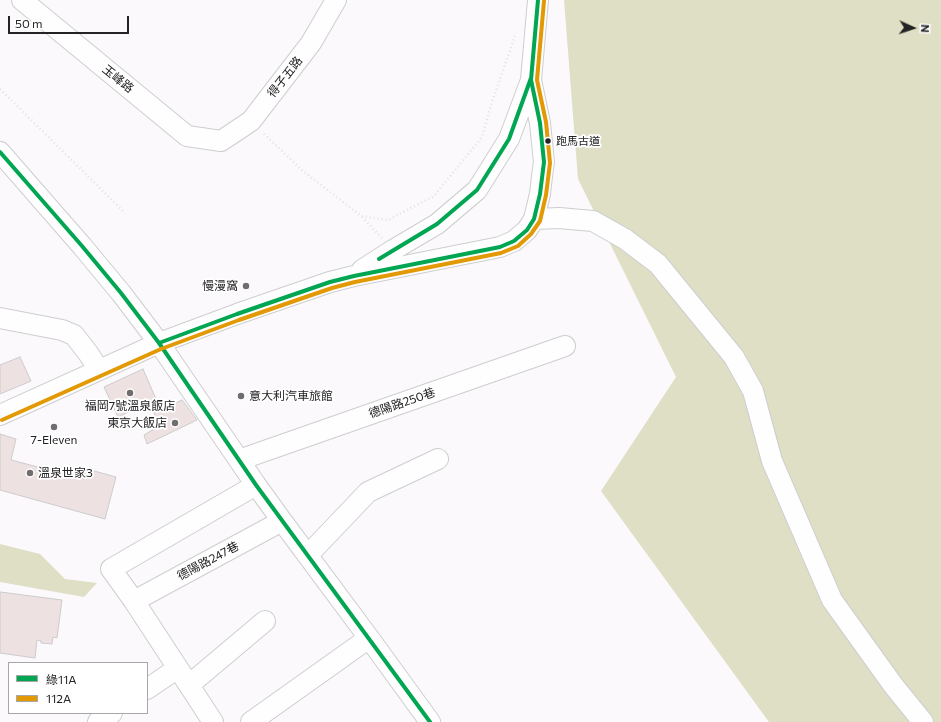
<!DOCTYPE html>
<html>
<head>
<meta charset="utf-8">
<style>
  body { margin:0 }
  #map { position:relative; width:941px; height:722px; overflow:hidden; background:#fbf9fc; font-family:Commissioner,"Noto Sans TC",sans-serif }
  canvas { display:block }
  .legend { position:absolute; left:8px; top:662px; width:140px; height:52px; box-sizing:border-box; background:#fff; border:1px solid #a7a7a7; margin:0; padding:5px 7px; list-style:none; font-size:12px; color:#232224 }
  .legend li { display:flex; align-items:center; gap:8px; height:20px }
  .legend b { width:20px; border:1px solid #a7a7a7 }
  .north { position:absolute; left:893px; top:8px; width:40px; height:40px; -webkit-text-stroke:3px #fff; paint-order:stroke; rotate:93deg; font-size:11px; font-weight:700; line-height:16px; text-align:center; color:#232224 }
  .north::after { content:''; display:block; margin:auto; width:14px; height:18px; background:#232224; clip-path:polygon(50% 0,100% 100%,50% 72%,0 100%) }
  .scale { position:absolute; left:8px; top:16px; width:121px; height:18px; box-sizing:border-box; border:2px solid #232224; border-top:0; padding-left:5px; font-size:12px; line-height:14px; white-space:nowrap; color:#232224; -webkit-text-stroke:3px #fff; paint-order:stroke }
</style>
</head>
<body>
<div id="map">
<canvas width="941" height="722"></canvas>
<ul class="legend">
<li><b style="height:5px;background:#00a651"></b>綠11A</li>
<li><b style="height:5px;background:#e29904"></b>112A</li>
</ul>
<div class="north">N</div>
<div class="scale">50 m</div>
</div>
<script>
const g = document.querySelector('canvas').getContext('2d');
g.lineJoin = 'round';
function fill(path, color) { g.fillStyle = color; g.fill(path, 'evenodd'); }
const toPath = rows => new Path2D(rows.map(r => 'M' + r).join(''));
function strokePath(path, color, width, dash) { g.strokeStyle = color; g.lineWidth = width; g.lineCap = dash ? 'butt' : 'round'; g.setLineDash(dash || []); g.stroke(path); }
function drawText(font, color, halo, rows, align = 'center') {
  g.font = font + ' Commissioner,"Noto Sans TC",sans-serif'; g.lineWidth = 3.5; g.setLineDash([]); g.textBaseline = 'middle'; g.strokeStyle = halo; g.fillStyle = color; for (const [text, x, y, turn = 0] of rows) {
    g.save(); g.translate(x, y); g.rotate((+turn || 0) * Math.PI / 180); g.textAlign = isNaN(turn) ? turn : align; if (halo) g.strokeText(text, 0, 0); g.fillText(text, 0, 0); g.restore();
  }
}
const green = toPath([
  [564,0,941,0,941,722,769,722,601,491,676,377,578,179],
  [0,544,40,554,65,579,97,583,84,597,0,582]
]);
const building = toPath([
  [20,357,31,381,0,394,0,365,20,357],
  [143,369,156,399,118,417,104,387,143,369],
  [182,400,197,420,147,444,144,435,159,426,154,413,182,400],
  [0,434,16,439,11,460,84,479,87,469,116,477,105,519,0,490,0,434],
  [0,592,62,600,57,638,53,637,52,644,41,643,41,641,37,640,35,658,0,653,0,592]
]);
const path = toPath([
  [0,89,125,213],
  [264,134,303,171,361,216,388,220,434,196,482,137,492,102,515,36],
  [362,217,382,238]
]);
const minor = toPath([
  [22,0,187,136,221,141,251,121,311,43,336,0],
  [0,152,82,246,121,293,159,343,256,485,282,521,369,638,430,722],
  [534,219,559,218,593,221,625,239,658,264,734,357,753,391,772,461,832,600,893,685,923,722],
  [362,270,393,250,437,224,477,190,509,139,531,80,538,0],
  [0,318,62,330,74,335,88,353,99,370],
  [0,415,159,343,237,314,330,282,354,276,500,247,514,241,527,230,534,219,540,194,542,176,544,162,540,123,531,80],
  [239,460,565,346],
  [308,555,368,492,438,459],
  [134,601,282,521],
  [189,685,265,621],
  [147,689,178,668],
  [98,722,112,713],
  [213,722,134,601,111,569,256,485],
  [251,722,369,638]
]);
const bus1 = toPath([
  [0,152,82,246,121,293,159,343,256,485,430,722],
  [379,259,437,224,477,190,509,139,531,78],
  [159,343,237,314,330,282,354,276,500,247,514,241,527,230,534,219,540,194,544,162,540,123,531,80,538,0]
]);
const bus2 = toPath([
  [2,420,161,349,239,320,332,288,355,282,501,253,518,246,531,234,540,221,546,195,550,163,546,122,537,80,544,1]
]);
const markers = [
  [548,141,3.5,"#232224"],
  [246,286,4,"#6f6d70"],
  [130,393,4,"#6f6d70"],
  [241,396,4,"#6f6d70"],
  [175,423,4,"#6f6d70"],
  [54,427,4,"#6f6d70"],
  [30,473,4,"#6f6d70"]
];
const busNames = [
  ["跑馬古道",556,141]
];
const streetNames = [
  ["得子五路",285,77,-52],
  ["玉峰路",118,79,39],
  ["德陽路250巷",402,403,-19],
  ["德陽路247巷",208,561,-28]
];
const poiNames = [
  ["慢漫窩",238,286],
  ["意大利汽車旅館",249,396,"left"],
  ["福岡7號溫泉飯店",130,406,"center"],
  ["東京大飯店",167,423],
  ["7-Eleven",54,440,"center"],
  ["溫泉世家3",38,473,"left"]
];
fill(green, '#dedfc4');
fill(building, '#ede1e1');
strokePath(building, '#cdcbcc', 1);
strokePath(minor, '#cecdcf', 22);
strokePath(path, '#e2e2e2', 2.5, [1, 3]);
strokePath(minor, '#fefeff', 20);
strokePath(bus1, '#00a651', 4);
strokePath(bus2, '#e29904', 4);
for (const [x, y, r, color] of markers) { const dot = new Path2D(); dot.arc(x, y, r, 0, 2 * Math.PI); g.fillStyle = color; g.fill(dot); strokePath(dot, '#fff', 1.5); }
drawText('11px', '#232224', '#fff', busNames, 'left');
drawText('12px', '#232224', '#fff', streetNames);
drawText('12px', '#232224', '#fff', poiNames, 'right');
</script>
</body>
</html>
